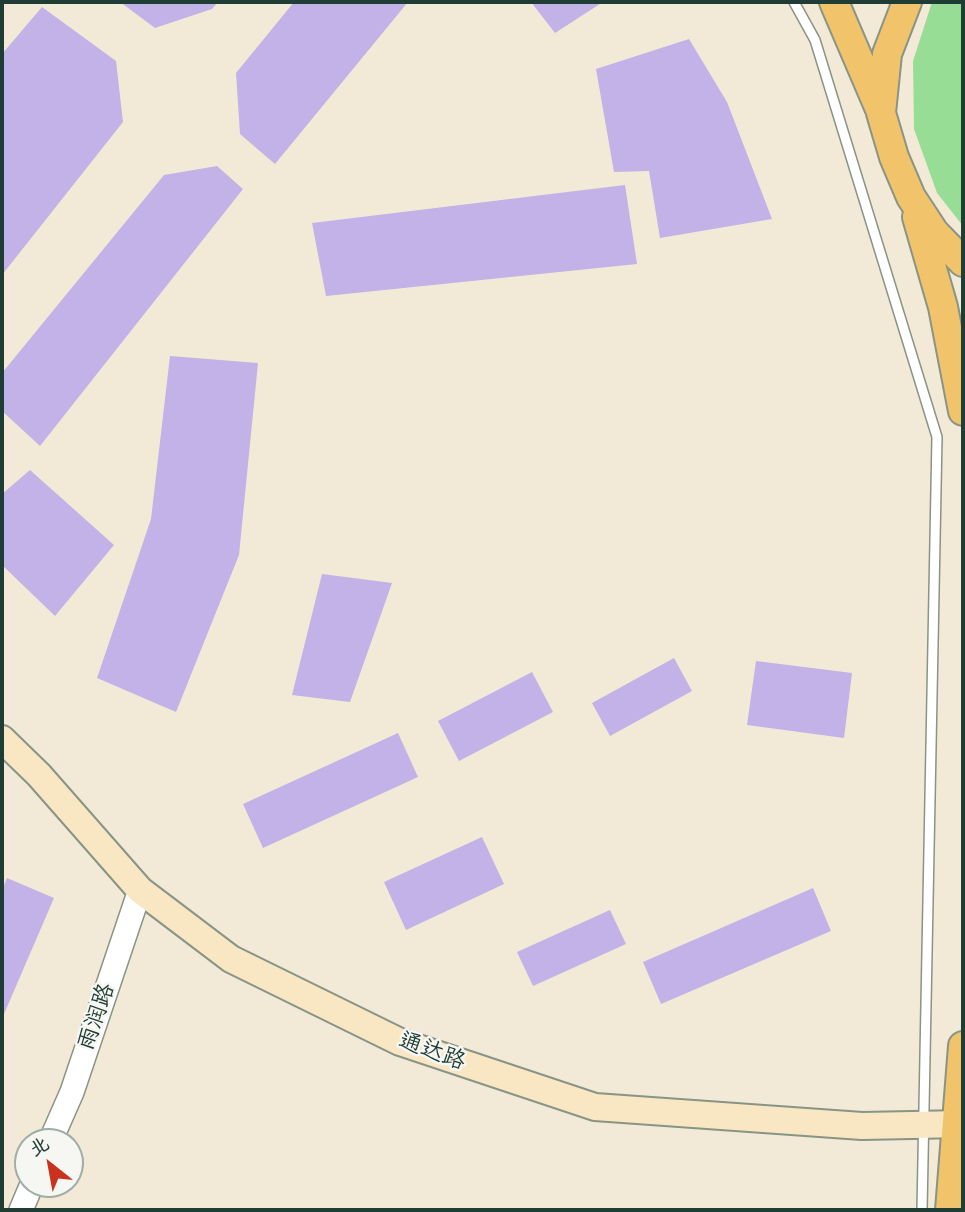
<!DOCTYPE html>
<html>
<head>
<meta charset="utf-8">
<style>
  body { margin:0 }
  #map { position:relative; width:965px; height:1212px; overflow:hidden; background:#f2ead7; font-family:Sriracha,"LXGW WenKai TC",sans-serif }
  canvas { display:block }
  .frame { position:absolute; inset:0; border:4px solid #1f3d34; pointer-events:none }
  .north { position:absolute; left:14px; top:1128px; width:70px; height:70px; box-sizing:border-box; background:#f6f6f2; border:2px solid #a0aca6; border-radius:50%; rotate:329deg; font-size:19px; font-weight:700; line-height:28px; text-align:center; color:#1f3d34 }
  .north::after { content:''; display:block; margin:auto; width:24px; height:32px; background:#c8321e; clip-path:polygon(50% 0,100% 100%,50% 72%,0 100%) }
</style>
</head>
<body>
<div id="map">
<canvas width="965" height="1212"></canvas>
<div class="frame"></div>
<div class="north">北</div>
</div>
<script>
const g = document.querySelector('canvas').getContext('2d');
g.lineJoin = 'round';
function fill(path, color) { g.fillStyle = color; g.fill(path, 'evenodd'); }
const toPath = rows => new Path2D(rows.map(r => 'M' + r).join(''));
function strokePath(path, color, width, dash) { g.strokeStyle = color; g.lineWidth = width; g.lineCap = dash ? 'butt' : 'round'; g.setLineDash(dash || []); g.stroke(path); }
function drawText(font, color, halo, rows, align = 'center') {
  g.font = font + ' Sriracha,"LXGW WenKai TC",sans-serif'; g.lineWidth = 5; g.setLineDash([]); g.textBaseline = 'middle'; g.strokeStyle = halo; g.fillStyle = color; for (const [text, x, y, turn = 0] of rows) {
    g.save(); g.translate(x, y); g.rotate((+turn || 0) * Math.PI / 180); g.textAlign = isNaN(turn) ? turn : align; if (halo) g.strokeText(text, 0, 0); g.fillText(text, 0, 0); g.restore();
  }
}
const green = toPath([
  [932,2,963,2,963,226,937,193,914,129,913,61]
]);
const building = toPath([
  [120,2,218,2,212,9,155,28],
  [294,2,408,2,275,164,240,134,236,73],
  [531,2,603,2,555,33],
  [42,7,116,61,123,122,2,275,2,54],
  [689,39,727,102,772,219,660,238,649,171,614,172,596,69],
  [217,166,243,189,40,446,2,411,2,373,164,175],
  [625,185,637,264,326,296,312,223],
  [170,356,258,363,239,555,176,712,97,678,151,519],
  [30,470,114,545,55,616,2,565,2,494],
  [322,574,392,583,350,702,292,695],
  [674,658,692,691,610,736,592,703],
  [756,661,852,673,844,738,747,725],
  [532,672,553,712,459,761,438,721],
  [398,733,418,777,263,848,243,804],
  [482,837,504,884,406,930,384,882],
  [7,878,54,898,4,1014,2,890],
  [813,888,831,931,661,1004,643,962],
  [610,910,626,944,533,986,517,952]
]);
const service = toPath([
  [794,2,815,40,937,437,922,1210]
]);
const tertiary = toPath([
  [50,1142,72,1092,140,890],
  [21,1210,32,1184]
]);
const secondary = toPath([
  [2,739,39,775,140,890,231,959,400,1042,595,1107,862,1126,963,1124]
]);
const primary = toPath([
  [834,2,879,107],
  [907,2,887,54,881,113,894,157,911,197,934,232,963,262],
  [917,217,943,307,963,411],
  [950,1210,963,1046]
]);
const streetNames = [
  ["雨润路",97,1017,-71],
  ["通达路",432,1052,20]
];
fill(green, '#98dd96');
fill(building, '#c2b2e7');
strokePath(service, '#889486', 12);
strokePath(tertiary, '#889486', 26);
strokePath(secondary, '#889486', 30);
strokePath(primary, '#889486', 32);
strokePath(service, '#fff', 9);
strokePath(tertiary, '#fff', 23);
strokePath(secondary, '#f9e7c3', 26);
strokePath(primary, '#f1c36a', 28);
drawText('23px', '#1f3d34', '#f6f6f2', streetNames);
</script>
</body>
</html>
